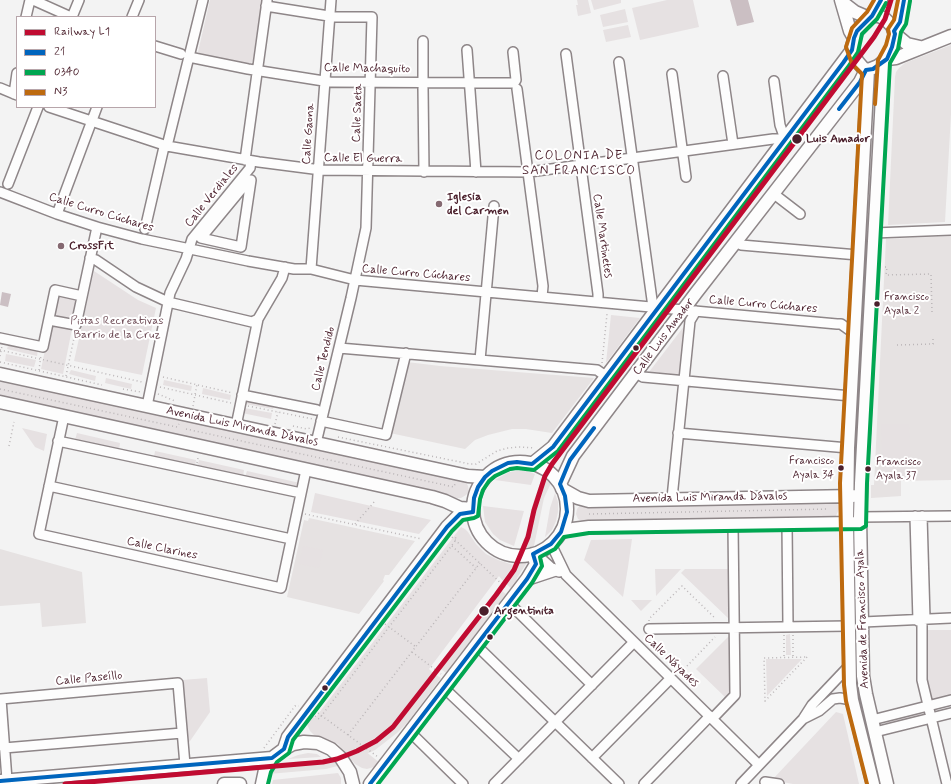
<!DOCTYPE html>
<html>
<head>
<meta charset="utf-8">
<style>
  body { margin:0 }
  #map { position:relative; width:951px; height:784px; overflow:hidden; background:#f3f3f3; font-family:Mynerve,sans-serif }
  canvas { display:block }
  .legend { position:absolute; left:16px; top:16px; width:140px; height:92px; box-sizing:border-box; background:#fff; border:1px solid #b7a5aa; margin:0; padding:5px 7px; list-style:none; font-size:12px; color:#4a1f2b }
  .legend li { display:flex; align-items:center; gap:8px; height:20px }
  .legend b { width:20px; border:1px solid #b7a5aa }
</style>
</head>
<body>
<div id="map">
<canvas width="951" height="784"></canvas>
<ul class="legend">
<li><b style="height:5px;background:#c00b31"></b>Railway L1</li>
<li><b style="height:5px;background:#0065bd"></b>21</li>
<li><b style="height:5px;background:#00a651"></b>0340</li>
<li><b style="height:5px;background:#bd6a0f"></b>N3</li>
</ul>
</div>
<script>
const g = document.querySelector('canvas').getContext('2d');
g.lineJoin = 'round';
function fill(path, color) { g.fillStyle = color; g.fill(path, 'evenodd'); }
const toPath = rows => new Path2D(rows.map(r => 'M' + r).join(''));
function strokePath(path, color, width, dash) { g.strokeStyle = color; g.lineWidth = width; g.lineCap = dash ? 'butt' : 'round'; g.setLineDash(dash || []); g.stroke(path); }
function drawText(font, color, halo, rows, align = 'center') {
  g.font = font + ' Mynerve,sans-serif'; g.lineWidth = 4; g.setLineDash([]); g.textBaseline = 'middle'; g.strokeStyle = halo; g.fillStyle = color; for (const [text, x, y, turn = 0] of rows) {
    g.save(); g.translate(x, y); g.rotate((+turn || 0) * Math.PI / 180); g.textAlign = isNaN(turn) ? turn : align; if (halo) g.strokeText(text, 0, 0); g.fillText(text, 0, 0); g.restore();
  }
}
const built = toPath([
  [951,45,951,114,945,222,888,225,895,77,896,72,899,68,905,63],
  [951,236,951,480,901,481,901,496,871,498,871,485,874,485,886,239],
  [407,362,440,366,594,378,552,433,526,429,512,429,488,435,475,440,465,449,390,433],
  [543,476,551,483,544,498,534,546,526,564,517,578,516,585,513,590,503,581,513,565,521,548,526,533,534,500],
  [309,518,415,541,389,575,385,575,383,580,384,581,359,614,287,597,304,520,308,521],
  [0,549,82,572,86,623,42,627,40,603,0,606],
  [498,588,506,594,446,673,438,667],
  [433,673,441,678,408,722,397,733,375,750,345,764,326,769,257,775,260,764,321,760,339,755,367,744,390,726]
]);
const green = toPath([
  [210,0,262,0,253,61,251,63,249,64,199,53,198,52],
  [577,0,588,0,591,13,578,16,576,5,578,5],
  [591,0,621,0,621,3,594,10],
  [667,0,693,0,699,27,640,40,632,8],
  [625,9,628,22,603,27,600,15],
  [628,25,631,37,606,42,603,30],
  [94,271,138,300,156,308,142,375,74,361],
  [57,293,78,299,63,374,41,369],
  [611,315,640,318,606,363],
  [685,325,680,375,649,372],
  [9,342,38,349,37,356,7,349],
  [6,354,36,360,34,367,5,361],
  [71,370,96,376,95,381,69,374],
  [106,378,132,384,131,389,105,383],
  [0,379,460,479,466,482,468,486,469,491,466,495,461,498,456,498,0,398],
  [164,380,192,386,191,391,163,385],
  [203,388,231,395,230,400,202,394],
  [246,398,274,404,273,409,245,404],
  [244,408,272,413,271,419,242,413],
  [881,424,909,424,911,478,883,479],
  [22,428,47,434,44,451,35,447],
  [77,433,120,443,119,450,75,440],
  [155,451,196,460,195,466,154,457],
  [199,460,244,470,243,477,197,467],
  [247,471,300,483,299,489,245,477],
  [517,471,527,471,535,474,531,485,495,480,509,472],
  [315,493,397,512,431,520,419,534,311,512],
  [555,493,558,502,558,512,556,521,552,530,545,537,550,508],
  [835,501,838,505,839,509,836,516,832,518,586,523,578,519,576,514,577,509,580,505,585,504],
  [483,506,524,511,514,546,500,540,493,534,485,522],
  [461,527,465,529,468,532,476,544,486,554,498,560,513,565,503,581,499,576,429,669,433,673,400,716,390,726,378,736,360,747,380,763,374,767,367,769,362,768,355,764,338,744,315,736,310,731,306,722,311,715,315,718],
  [632,539,628,567,623,597,584,560,591,540],
  [303,546,323,550,319,568,299,564],
  [655,569,681,569,656,596],
  [685,569,728,569,728,618,681,573],
  [631,600,652,600,641,611],
  [925,630,951,630,951,696,932,701,926,678],
  [790,634,791,655,786,655,786,635],
  [729,636,730,692,725,697,696,669],
  [853,645,859,645,883,784,877,784,855,693],
  [766,659,802,659,767,696],
  [207,678,210,712,188,744,182,680],
  [836,712,843,714,859,784,793,784,772,780],
  [920,712,921,717,887,725,886,720],
  [308,753,317,754,321,757,288,759,298,755],
  [338,773,341,778,341,784,272,784,273,780]
]);
const water = toPath([
  [730,0,748,0,754,22,737,26],
  [2,292,11,294,8,307,0,305]
]);
const path = toPath([
  [885,267,887,267,886,275,931,274,932,312],
  [897,345,933,344,933,336],
  [0,350,142,382],
  [0,356,2,346],
  [0,362,102,385],
  [602,363,607,314],
  [39,370,41,355],
  [66,376,75,333],
  [163,377,233,393],
  [160,387,231,403],
  [0,389,177,427,179,424],
  [123,389,141,392],
  [158,394,175,401],
  [193,406,197,384],
  [248,406,313,419],
  [275,424,278,412],
  [293,426,307,429,310,428],
  [186,429,454,487,455,484],
  [338,437,470,464,476,464,497,451,508,448,519,447,535,448],
  [9,446,14,422],
  [197,463,198,458],
  [305,514,422,539],
  [589,514,828,509],
  [355,524,375,501],
  [452,537,506,588],
  [452,546,476,568],
  [649,621,649,619,682,586,716,619],
  [385,624,416,647],
  [784,635,784,657],
  [793,635,793,657],
  [412,652,441,674],
  [807,657,765,701,764,658,807,657],
  [687,666,715,637],
  [318,713,378,757],
  [315,716,319,719,389,627,456,540,455,535],
  [348,735,480,563],
  [264,748,295,706,299,706]
]);
const minor = toPath([
  [33,0,71,17],
  [266,6,335,17,372,17,366,228,351,298,316,443],
  [26,17,30,0],
  [72,17,79,0],
  [132,17,139,0],
  [155,46,181,54],
  [467,50,476,172],
  [566,54,598,294,598,302],
  [189,57,248,69,330,82,514,83,516,80,513,52],
  [619,62,653,307],
  [672,74,686,177],
  [723,76,733,144],
  [423,78,423,41],
  [0,88,17,95],
  [423,88,424,172],
  [517,89,543,286,542,297],
  [14,94,17,73],
  [49,107,167,146,259,162,321,170,529,172,773,139,785,139,780,125,774,81],
  [167,146,203,0],
  [245,160,267,1],
  [249,180,251,180,241,247,201,238,249,180],
  [8,184,38,107],
  [0,192,57,214,97,227,142,239,248,261,294,269,311,269,355,280,837,324,841,324,855,334],
  [774,194,800,214],
  [57,214,97,107],
  [145,229,164,147],
  [874,233,951,230],
  [737,242,741,245,858,255],
  [90,258,96,260,136,287,168,302,252,322,258,319],
  [311,269,331,0],
  [49,320,76,325,97,227],
  [0,338,43,347,55,290,82,296],
  [339,348,597,370,607,377],
  [480,360,494,206],
  [636,373,643,377,851,396],
  [242,395,317,410],
  [147,406,170,293,186,259,192,239,250,168,251,161],
  [64,416,39,534,281,588,306,470],
  [321,421,386,435,406,353],
  [236,426,258,319,282,278,285,267],
  [678,433,848,448],
  [58,441,301,493],
  [49,486,291,539],
  [672,498,690,321,696,311],
  [915,516,918,621],
  [922,516,925,619],
  [860,517,951,516],
  [787,524,788,626],
  [551,544,566,575,759,765],
  [535,553,554,570,559,572],
  [509,603,592,685],
  [922,620,922,680,947,784],
  [863,622,951,618],
  [649,629,848,626],
  [476,645,619,784],
  [444,688,519,759],
  [712,719,735,695,733,525],
  [803,719,819,711,833,699,840,698,852,700],
  [872,720,951,700],
  [410,732,463,784],
  [875,732,951,713],
  [4,748,182,733],
  [592,758,671,678],
  [7,780,1,699,178,683,185,765],
  [765,782,779,784],
  [494,784,634,642],
  [644,784,710,716],
  [741,784,803,719,812,705,849,666]
]);
const major = toPath([
  [841,0,850,31,854,38],
  [842,2,855,12,869,18],
  [872,16,879,16,885,19,892,26,895,34,892,47,887,59,878,66,868,70,863,68,857,61,852,47,857,31,862,25,872,16],
  [872,16,881,0],
  [894,31,900,22,904,0],
  [895,34,907,44,920,47],
  [887,59,896,58,951,36],
  [884,61,874,241,861,483,860,517,863,676,866,694,887,784],
  [868,70,848,448,847,523,850,684,852,700,873,784],
  [0,374,468,476,485,477],
  [0,402,432,497,445,501,460,508,473,509],
  '473 509a47 47 0 1 1 94 0a47 47 0 1 1-94 0Z',
  [532,464,553,447,852,50],
  [560,484,573,456,696,293,860,82,866,70],
  [562,489,578,498,589,501,853,496],
  [561,532,573,529,589,527,853,523],
  [527,579,554,570],
  [284,749,288,737,447,527,460,514,473,512],
  [0,781,272,758],
  [224,784,240,784],
  [262,784,265,770,272,758,284,749,293,744,304,742,318,743,331,749,341,758,350,772,353,784],
  [370,784,527,579,536,564,533,554]
]);
const bus1 = toPath([
  [839,109,860,82,866,70,873,69,887,59,892,47,895,34,894,31,900,22,904,0],
  [0,781,272,758,284,749,288,737,447,527,460,514,473,512,474,498,478,487,485,477,492,471,508,463,517,462,532,464,553,447,843,63,852,50,854,38,857,31,872,16,881,0],
  [370,784,527,579,536,564,533,554,551,544,561,532,567,512,565,496,560,484,570,460,594,428]
]);
const bus2 = toPath([
  [268,784,271,772,277,762,289,753,293,740,452,531,463,520,474,518,478,516,480,499,483,490,489,481,495,476,510,469,517,468,534,470,558,451,848,67,858,52,862,34,877,19,886,3],
  [378,784,532,583,542,566,540,557,555,549,564,537,589,533,861,529,866,526,867,483,890,63,898,49,901,32,906,24,910,1]
]);
const bus3 = toPath([
  [875,104,878,60,886,45,889,34,888,29,894,20,898,0],
  [867,784,846,701,844,685,840,483,862,74,852,64,846,47,852,28,867,12,874,0]
]);
const rail1 = toPath([
  [65,784,323,762,337,759,357,751,376,741,393,727,496,595,514,570,528,537,534,510,545,476,552,464,874,37,885,19,891,0]
]);
const markers = [
  [797,139,5.5,"#4a1f2b"],
  [439,204,4,"#856971"],
  [61,246,4,"#856971"],
  [877,304,3.5,"#4a1f2b"],
  [636,348,3.5,"#4a1f2b"],
  [841,468,3.5,"#4a1f2b"],
  [868,469,3.5,"#4a1f2b"],
  [484,611,5.5,"#4a1f2b"],
  [490,637,3.5,"#4a1f2b"],
  [325,688,3.5,"#4a1f2b"]
];
const busNames = [
  ["Francisco",884,298],
  ["Ayala 2",884,312],
  ["Francisco",834,462,"right"],
  ["Ayala 34",834,476,"right"],
  ["Francisco",876,463],
  ["Ayala 37",876,477]
];
const streetNames = [
  ["Calle Machaquito",367,69,1],
  ["Calle Saeta",358,113,-88],
  ["Calle Gaona",309,134,-86],
  ["Calle El Guerra",363,159,1],
  ["Calle Verdiales",212,196,-51],
  ["Calle Curro Cúchares",101,213,17],
  ["Calle Martinetes",602,236,82],
  ["Calle Curro Cúchares",416,274,5],
  ["Calle Curro Cúchares",763,305,5],
  ["Calle Luis Amador",664,337,-53],
  ["Calle Tendido",324,359,-76],
  ["Avenida Luis Miranda Dávalos",242,427,12],
  ["Avenida Luis Miranda Dávalos",710,498,-1],
  ["Calle Clarines",162,549,12],
  ["Avenida de Francisco Ayala",863,619,-92],
  ["Calle Náyades",671,661,44],
  ["Calle Paseíllo",89,679,-5]
];
const stopNames = [
  ["Luis Amador",806,139],
  ["Argentinita",494,611]
];
const poiNames = [
  ["Iglesia",447,197],
  ["del Carmen",447,211],
  ["CrossFit",69,246]
];
const parkNames = [
  ["Pistas Recreativas",117,321],
  ["Barrio de la Cruz",117,335]
];
const neighbourhoodNames = [
  ["COLONIA DE",579,156],
  ["SAN FRANCISCO",579,171]
];
fill(built, '#e6e2e2');
fill(green, '#e6e1e2');
fill(water, '#cbbfc3');
strokePath(minor, '#8e8688', 12);
strokePath(major, '#8e8688', 15);
strokePath(path, '#bbb6b8', 1.5, [1, 3]);
strokePath(minor, '#fdfdfd', 9);
strokePath(major, '#fdfdfd', 12);
strokePath(bus1, '#0065bd', 4);
strokePath(bus2, '#00a651', 4);
strokePath(bus3, '#bd6a0f', 4);
strokePath(rail1, '#c00b31', 5);
for (const [x, y, r, color] of markers) { const dot = new Path2D(); dot.arc(x, y, r, 0, 2 * Math.PI); g.fillStyle = color; g.fill(dot); strokePath(dot, '#fff', 1.5); }
drawText('11px', '#4a1f2b', '#fff', busNames, 'left');
drawText('12px', '#4a1f2b', '#fff', streetNames);
drawText('bold 12px', '#4a1f2b', '#fff', stopNames, 'left');
drawText('bold 12px', '#4a1f2b', '#fff', poiNames, 'left');
drawText('12px', '#6e4c56', '#fff', parkNames);
g.letterSpacing = '1px';
drawText('13px', '#4a1f2b', '#fff', neighbourhoodNames);
g.letterSpacing = '0px';
</script>
</body>
</html>
